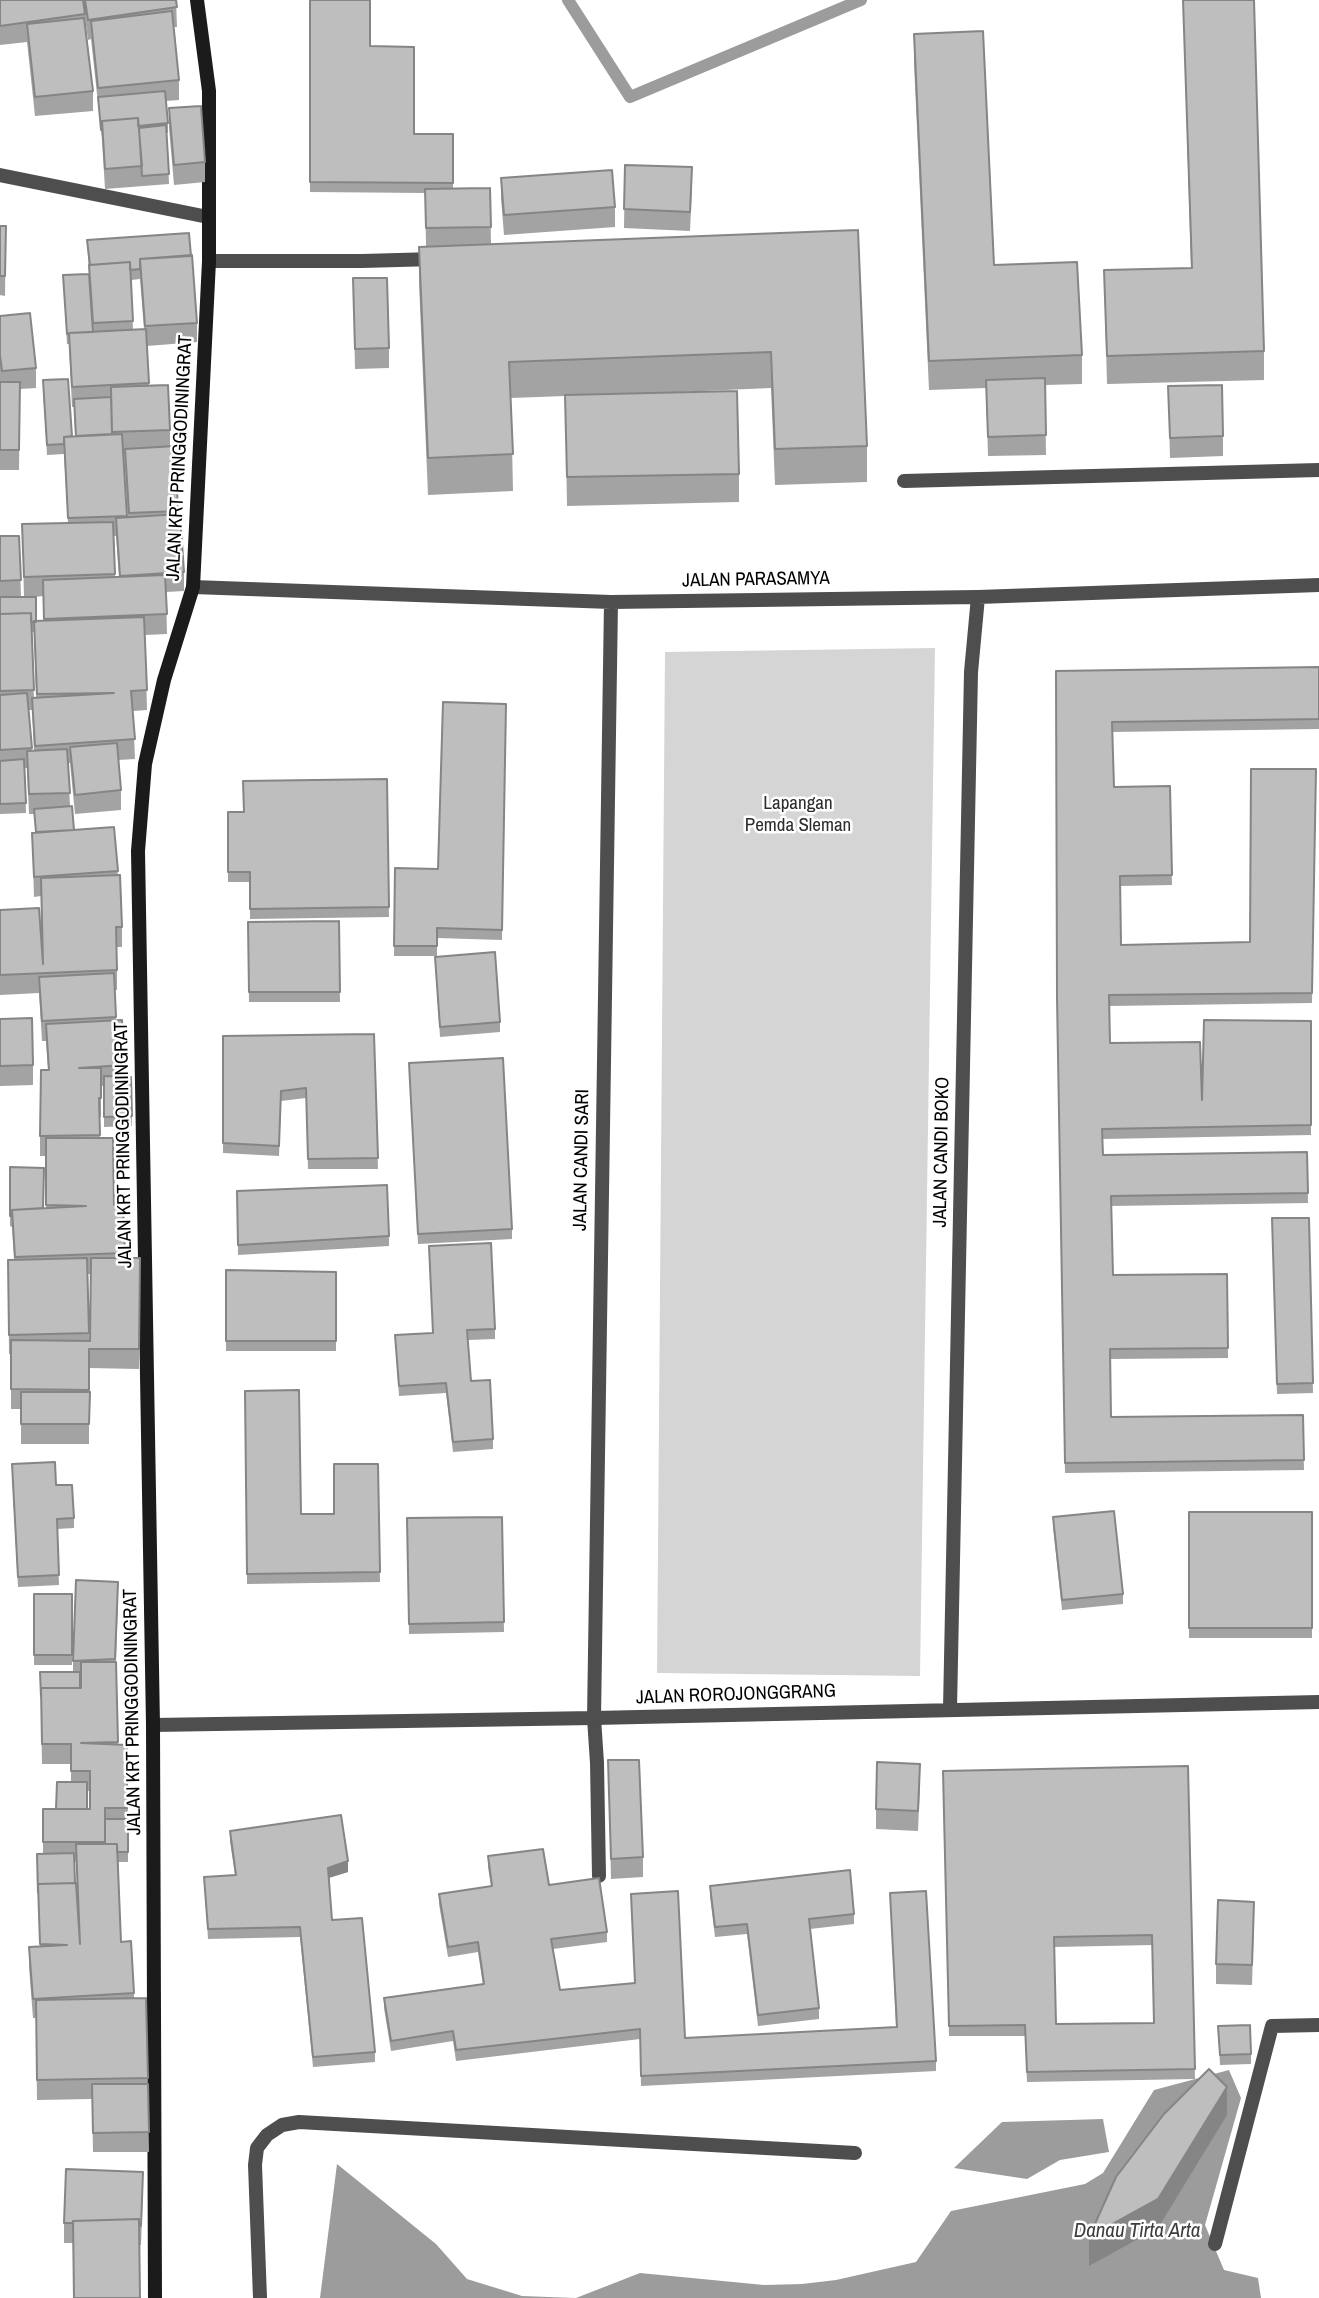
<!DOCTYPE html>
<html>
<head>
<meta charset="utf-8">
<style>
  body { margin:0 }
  canvas { display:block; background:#fff }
</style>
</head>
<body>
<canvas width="1319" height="2298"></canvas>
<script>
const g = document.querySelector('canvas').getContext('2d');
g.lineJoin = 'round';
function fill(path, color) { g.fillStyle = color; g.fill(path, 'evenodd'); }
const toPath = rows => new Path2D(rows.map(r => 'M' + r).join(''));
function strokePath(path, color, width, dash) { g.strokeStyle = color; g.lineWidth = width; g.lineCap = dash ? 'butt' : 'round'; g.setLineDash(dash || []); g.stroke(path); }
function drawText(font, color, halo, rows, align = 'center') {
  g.font = font + ' "Archivo Narrow",sans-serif'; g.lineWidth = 5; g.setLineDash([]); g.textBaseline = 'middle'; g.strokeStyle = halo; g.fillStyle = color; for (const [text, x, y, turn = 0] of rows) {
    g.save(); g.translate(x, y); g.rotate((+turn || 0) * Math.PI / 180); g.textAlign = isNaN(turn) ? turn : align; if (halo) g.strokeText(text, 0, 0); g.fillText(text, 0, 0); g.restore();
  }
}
const green = toPath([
  [935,648,920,1676,657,1673,665,652]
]);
const water = toPath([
  [1229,2070,1241,2098,1205,2225,1224,2270,1258,2278,1261,2298,320,2298,337,2164,436,2244,467,2279,522,2296,576,2298,640,2273,764,2285,802,2284,836,2280,916,2262,951,2211,1085,2184,1103,2173,1154,2090],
  [1103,2119,1109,2152,1060,2160,1027,2179,954,2168,1002,2122]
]);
const stream = toPath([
  [568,0,630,97,861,0]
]);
const service = toPath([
  [209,261,362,261,435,259],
  [904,481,1319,470],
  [594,1718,597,1763,599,1876],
  [1215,2244,1272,2026,1319,2025],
  [260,2298,255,2165,257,2148,267,2135,282,2125,299,2122,855,2153]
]);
const minor = toPath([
  [0,175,208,217],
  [193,587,611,602,978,597,1319,585],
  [950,1709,971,672,978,597],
  [594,1718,611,602],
  [153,1725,594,1718,1319,1702]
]);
const secondary = toPath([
  [155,2298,153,1725,138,851,145,764,164,680,193,587,209,261,209,91,197,0]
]);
const wall = toPath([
  [0,0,176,0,177,27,173,27,179,80,179,100,166,101,168,123,168,133,167,133,169,184,105,189,102,140,91,39,88,40,85,18,93,91,93,111,35,116,27,42,0,45],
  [310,0,370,46,414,134,453,134,453,189,490,188,491,244,858,230,867,446,867,482,775,485,771,388,656,393,739,474,739,502,567,506,565,396,511,398,513,491,428,495,419,283,419,247,426,246,425,193,310,192],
  [1183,0,1264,351,1264,380,1107,384,1104,270,1191,268],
  [914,34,994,265,1082,355,1082,384,1045,385,1046,455,988,456,986,388,929,390,914,63],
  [169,108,205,162,205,182,174,185,169,128],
  [625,165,692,187,690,231,624,228],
  [501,178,615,207,615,227,504,235,501,198],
  [0,226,6,226,5,296,0,295],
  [189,233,197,323,197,342,147,346,149,386,170,430,170,447,175,446,178,514,184,572,184,591,166,592,167,634,145,635,147,710,133,711,135,759,118,760,121,790,121,810,75,814,70,763,68,763,70,806,74,830,114,827,122,927,122,947,117,947,117,990,115,990,116,1020,124,1065,124,1076,131,1077,132,1126,104,1127,104,1086,101,1086,101,1117,100,1117,100,1138,114,1205,123,1204,125,1258,140,1258,139,1369,89,1368,89,1444,21,1444,21,1409,11,1409,11,1354,9,1354,8,1260,14,1259,12,1227,10,1226,10,1167,43,1208,46,1208,46,1156,40,1156,40,1136,48,1070,46,1041,42,1041,39,993,0,995,0,910,43,955,41,896,34,897,32,833,36,832,34,814,29,814,27,768,25,768,26,813,0,814,0,536,19,536,21,597,24,597,22,524,68,523,64,454,47,455,43,390,43,380,72,436,75,436,74,407,72,407,69,344,67,344,63,275,89,274,87,240],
  [140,279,144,329,133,330,131,280],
  [123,451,125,451,128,518,127,518],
  [114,536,116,536,119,577,115,577],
  [43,596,44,621,36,621,34,597],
  [31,632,34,632,36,698,34,698],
  [29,710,32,710,34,751,32,751],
  [88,1274,91,1274,90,1341,89,1341],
  [353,278,389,348,389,368,355,369],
  [0,316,36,368,36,388,20,389,19,470,0,470],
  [1168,386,1223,436,1223,456,1170,458],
  [1319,667,1319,729,1112,732,1114,787,1170,786,1172,885,1120,886,1121,945,1250,942,1316,769,1312,1003,1109,1006,1110,1043,1202,1100,1311,1021,1311,1135,1103,1139,1103,1155,1307,1152,1308,1203,1111,1206,1113,1275,1227,1274,1228,1358,1110,1359,1111,1417,1303,1415,1304,1470,1065,1473,1057,1007,1056,671],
  [506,704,502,940,437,938,437,956,394,956,395,868,438,869],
  [387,779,389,917,250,919,250,882,228,882,228,812,244,812],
  [339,921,340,1002,249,1002,248,922],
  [435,957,500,1022,500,1032,440,1037],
  [0,1019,33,1065,33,1085,0,1086],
  [374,1034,378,1169,308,1169,306,1098,281,1101,279,1156,223,1153,223,1036],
  [409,1063,512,1229,512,1239,418,1244],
  [237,1191,389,1236,389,1246,238,1255],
  [1272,1218,1309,1218,1313,1393,1277,1394],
  [429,1256,495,1329,495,1339,468,1340,471,1381,493,1439,493,1449,453,1452,446,1393,399,1396,395,1335,433,1333],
  [226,1270,336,1272,336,1351,226,1351],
  [245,1391,301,1514,334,1514,378,1464,380,1582,247,1584],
  [12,1474,56,1485,74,1518,74,1528,57,1529,59,1585,18,1587],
  [1189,1512,1312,1512,1312,1638,1189,1638],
  [502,1517,504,1632,409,1634,407,1518],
  [1053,1517,1123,1594,1123,1604,1062,1610,1053,1527],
  [34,1594,72,1594,72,1665,34,1665],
  [118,1601,116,1662,118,1744,127,1745,128,1819,128,1862,118,1862,121,1942,134,1993,134,1999,146,1998,149,2152,93,2152,92,2099,37,2100,36,2018,33,2018,29,1967,29,1947,40,1946,37,1854,43,1854,43,1809,56,1809,71,1782,71,1764,42,1764,41,1707,73,1672,73,1661],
  [87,1791,90,1791,90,1809,87,1809],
  [75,1862,76,1862,78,1921,75,1883],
  [608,1760,643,1857,643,1877,611,1879],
  [1188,1766,1195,2079,1027,2082,1025,2036,949,2036,943,1771],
  [1152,1945,1154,2023,1056,2024,1054,1947],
  [920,1784,918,1831,876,1829,876,1809],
  [230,1831,348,1872,329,1878,332,1920,375,2052,375,2062,313,2067,300,1937,208,1939,204,1877,235,1875,230,1841],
  [488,1856,549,1885,607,1932,607,1942,553,1949,560,1990,685,2038,896,2027,890,1893,936,2061,936,2071,641,2086,640,2039,456,2061,453,2041,391,2051,384,2008,384,1998,483,1985,478,1952,448,1957,439,1904,439,1894,491,1886,488,1867],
  [710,1886,854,1914,854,1924,810,1929,819,2008,819,2019,758,2026,747,1934,715,1937,710,1896],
  [1254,1922,1252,1985,1216,1984,1216,1964],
  [1218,2026,1251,2054,1251,2064,1220,2065],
  [143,2191,141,2245,139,2245,140,2298,73,2298,73,2243,64,2243,64,2223]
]);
const shadedWall = toPath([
  [348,1861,348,1872,328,1878,328,1868],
  [1227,2087,1227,2115,1158,2228,1089,2266,1089,2237]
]);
const building = toPath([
  [0,0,83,0,85,14,0,26,0,0],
  [85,0,176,0,177,7,88,20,85,0],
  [310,0,370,0,370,46,414,47,414,134,453,134,453,183,310,182,310,0],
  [1183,0,1254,0,1264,351,1107,356,1104,270,1192,268,1183,0],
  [172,11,179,80,98,88,91,21,172,11],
  [84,18,93,91,35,97,27,24,84,18],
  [983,31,994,265,1077,262,1082,355,929,361,914,34,983,31],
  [165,91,168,123,138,126,138,118,102,121,101,130,98,97,165,91],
  [201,106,205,162,174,165,169,108,201,106],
  [138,118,142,166,105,169,102,121,138,118],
  [166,125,169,174,142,176,139,128,166,125],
  [625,165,692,167,690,212,624,209,625,165],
  [612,170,615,207,504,215,501,178,612,170],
  [490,188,491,227,426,228,425,189,490,188],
  [0,226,6,226,5,276,0,276,0,226],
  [858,230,867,446,775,449,771,352,509,362,513,454,428,458,419,247,858,230],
  [189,233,191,256,140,259,140,269,130,270,130,262,90,265,87,240,189,233],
  [192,255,197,323,145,326,140,259,192,255],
  [130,262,133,321,93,323,89,265,130,262],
  [89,274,93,332,69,333,69,334,67,334,63,275,89,274],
  [353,278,387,278,389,348,355,349,353,278],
  [30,313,36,368,2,371,0,355,0,316,30,313],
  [146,329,149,383,72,387,69,333,146,329],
  [1045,378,1046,435,988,437,986,380,1045,378],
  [68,379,72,436,64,437,64,444,47,445,43,380,68,379],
  [0,382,20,382,19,450,0,450,0,382],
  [168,385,170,430,112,432,111,387,168,385],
  [1222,385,1223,436,1170,438,1168,386,1222,385],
  [737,391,739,474,567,477,565,395,737,391],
  [111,397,112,434,76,436,74,399,111,397],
  [122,434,127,516,68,518,64,437,122,434],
  [175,446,178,511,129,513,125,449,175,446],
  [180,514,184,572,120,576,116,518,180,514],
  [113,522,115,574,24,577,22,524,113,522],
  [0,536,19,536,21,580,0,581,0,536],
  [165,575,167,614,44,619,43,580,165,575],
  [0,597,36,597,36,622,31,622,31,613,0,614,0,597],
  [31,613,34,690,0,691,0,614,31,613],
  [144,617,147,690,131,691,135,739,35,746,32,698,114,693,37,694,34,621,144,617],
  [1319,667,1319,719,1112,722,1114,787,1170,786,1172,875,1120,876,1121,945,1250,942,1251,769,1316,769,1312,993,1109,995,1110,1043,1200,1042,1202,1100,1204,1020,1311,1021,1311,1125,1102,1129,1103,1155,1307,1152,1308,1193,1111,1196,1113,1275,1227,1274,1228,1348,1110,1349,1111,1417,1303,1415,1304,1460,1065,1463,1057,997,1056,671,1319,667],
  [27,693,32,748,0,750,0,695,27,693],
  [443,702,506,704,502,930,437,928,437,946,394,946,395,868,438,869,443,702],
  [117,743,121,790,75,795,70,747,117,743],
  [67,749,70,793,29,794,27,751,67,749],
  [24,759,26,803,0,804,0,761,24,759],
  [387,779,389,907,250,909,250,872,228,872,228,812,244,812,243,781,387,779],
  [72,806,74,830,36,832,34,809,72,806],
  [114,827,118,871,34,877,32,833,114,827],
  [120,875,122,927,116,927,117,970,0,975,0,910,39,908,43,964,41,878,120,875],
  [339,921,340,992,249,992,248,922,339,921],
  [495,952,500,1022,440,1027,435,957,495,952],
  [114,973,116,1017,42,1021,39,977,114,973],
  [32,1018,33,1065,0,1066,0,1019,32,1018],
  [122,1020,124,1065,79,1068,101,1068,101,1098,99,1098,100,1135,40,1136,41,1070,49,1070,46,1024,122,1020],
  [374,1034,378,1158,308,1159,306,1088,281,1091,279,1146,223,1143,223,1036,374,1034],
  [503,1058,512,1229,418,1234,409,1063,503,1058],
  [104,1076,131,1077,132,1116,104,1117,104,1076],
  [46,1138,113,1138,114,1205,123,1204,125,1253,15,1257,12,1210,86,1206,46,1205,46,1138],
  [10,1167,44,1168,43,1208,12,1210,12,1216,10,1216,10,1167],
  [387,1185,389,1236,238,1245,237,1191,387,1185],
  [1272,1218,1309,1218,1313,1383,1277,1384,1272,1218],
  [491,1243,495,1329,467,1330,471,1381,490,1380,493,1439,453,1442,446,1383,399,1386,395,1335,433,1333,429,1246,491,1243],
  [87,1258,89,1333,9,1335,8,1260,87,1258],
  [91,1258,140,1258,139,1349,89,1349,89,1390,11,1389,11,1340,90,1341,91,1258],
  [226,1270,336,1272,336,1341,226,1341,226,1270],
  [299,1390,301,1514,334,1514,334,1464,378,1464,380,1572,247,1574,245,1391,299,1390],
  [21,1392,90,1392,89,1424,21,1424,21,1392],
  [55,1462,56,1485,72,1485,74,1518,57,1519,59,1575,18,1577,12,1464,55,1462],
  [1114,1511,1123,1594,1062,1600,1053,1517,1114,1511],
  [1189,1512,1312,1512,1312,1628,1189,1628,1189,1512],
  [502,1517,504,1622,409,1624,407,1518,502,1517],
  [76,1580,118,1582,115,1659,73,1661,76,1580],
  [34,1594,72,1594,72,1655,34,1655,34,1594],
  [81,1662,116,1662,118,1742,81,1743,127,1745,127,1808,105,1808,105,1842,43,1842,43,1809,90,1809,90,1771,71,1771,71,1744,42,1744,41,1688,81,1688,81,1662],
  [40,1672,80,1672,80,1688,41,1688,41,1697,40,1672],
  [608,1760,639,1760,643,1857,611,1859,608,1760],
  [877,1762,920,1764,918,1811,876,1809,877,1762],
  [1188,1766,1195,2069,1027,2072,1025,2025,949,2026,943,1771,1188,1766],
  [1152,1935,1154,2023,1056,2024,1054,1937,1152,1935],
  [57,1782,87,1782,87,1809,56,1809,57,1782],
  [341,1815,348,1861,328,1868,332,1920,362,1918,375,2052,313,2057,300,1927,208,1929,204,1877,236,1875,230,1831,341,1815],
  [105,1819,128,1819,128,1852,117,1852,117,1844,105,1844,105,1819],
  [76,1844,117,1844,121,1942,131,1941,134,1993,33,1999,29,1947,67,1945,40,1944,38,1884,76,1883,80,1944,76,1844],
  [543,1849,549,1885,599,1878,607,1932,551,1939,560,1990,635,1983,631,1894,678,1891,685,2038,897,2027,890,1893,926,1891,936,2061,641,2076,640,2029,456,2050,453,2031,391,2041,384,1998,484,1984,478,1942,448,1947,439,1894,492,1886,488,1856,543,1849],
  [74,1853,75,1883,38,1884,38,1893,37,1854,74,1853],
  [850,1870,854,1914,809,1919,819,2008,758,2015,747,1924,715,1927,710,1886,850,1870],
  [1218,1900,1254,1902,1252,1965,1216,1964,1218,1900],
  [146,1998,148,2078,37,2080,36,2000,146,1998],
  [1250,2025,1251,2054,1220,2055,1218,2026,1250,2025],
  [1209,2069,1227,2087,1158,2199,1089,2237,1116,2177,1164,2114,1209,2069],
  [92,2084,148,2084,149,2132,93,2133,92,2084],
  [66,2169,143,2172,141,2226,139,2226,139,2219,73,2221,73,2223,64,2223,66,2169],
  [139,2219,140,2298,74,2298,73,2221,139,2219]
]);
const streetNames = [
  ["JALAN KRT PRINGGODININGRAT",180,458,-87],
  ["JALAN PARASAMYA",756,580,-1],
  ["JALAN KRT PRINGGODININGRAT",124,1145,-91],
  ["JALAN CANDI BOKO",942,1152,-89],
  ["JALAN CANDI SARI",582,1160,-89],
  ["JALAN ROROJONGGRANG",736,1695,-2],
  ["JALAN KRT PRINGGODININGRAT",133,1712,-91]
];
const parkNames = [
  ["Lapangan",798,804],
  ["Pemda Sleman",798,826]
];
const waterNames = [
  ["Danau Tirta Arta",1137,2231]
];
fill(green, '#d5d5d5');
fill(water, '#9c9c9c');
strokePath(stream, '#9c9c9c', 12);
strokePath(service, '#4e4e4e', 14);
strokePath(minor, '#4e4e4e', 14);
strokePath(secondary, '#1b1b1b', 14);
fill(wall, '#a3a3a3');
fill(shadedWall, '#858585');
fill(building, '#bebebe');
strokePath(building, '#858585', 2);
drawText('19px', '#000', '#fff', streetNames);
drawText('19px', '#2c2c2c', '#fff', parkNames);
drawText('italic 21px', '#3d3d3d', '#fff', waterNames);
</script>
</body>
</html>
